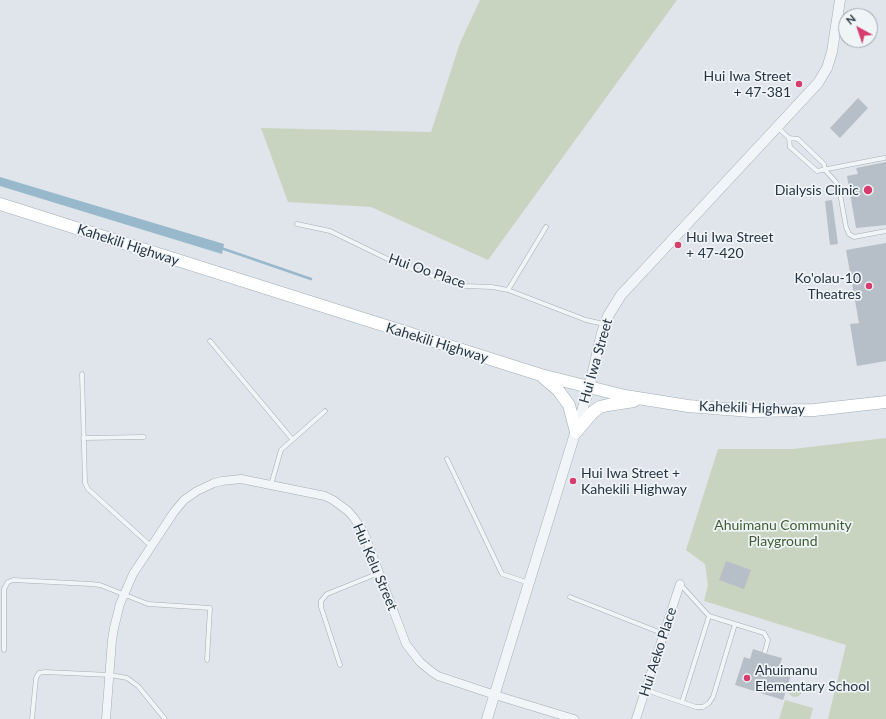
<!DOCTYPE html>
<html>
<head>
<meta charset="utf-8">
<style>
  body { margin:0 }
  #map { position:relative; width:886px; height:719px; overflow:hidden; background:#dfe5ea; font-family:Lato,sans-serif }
  canvas { display:block }
  .north { position:absolute; left:838px; top:8px; width:40px; height:40px; box-sizing:border-box; background:#eff4f7; border:1px solid #9fa8af; border-radius:50%; rotate:320deg; font-size:11px; font-weight:700; line-height:16px; text-align:center; color:#273542 }
  .north::after { content:''; display:block; margin:auto; width:14px; height:18px; background:#d63d6c; clip-path:polygon(50% 0,100% 100%,50% 72%,0 100%) }
</style>
</head>
<body>
<div id="map">
<canvas width="886" height="719"></canvas>
<div class="north">N</div>
</div>
<script>
const g = document.querySelector('canvas').getContext('2d');
g.lineJoin = 'round';
function fill(path, color) { g.fillStyle = color; g.fill(path, 'evenodd'); }
const toPath = rows => new Path2D(rows.map(r => 'M' + r).join(''));
function strokePath(path, color, width, dash) { g.strokeStyle = color; g.lineWidth = width; g.lineCap = dash ? 'butt' : 'round'; g.setLineDash(dash || []); g.stroke(path); }
function drawText(font, color, halo, rows, align = 'center') {
  g.font = font + ' Lato,sans-serif'; g.lineWidth = 3.5; g.setLineDash([]); g.textBaseline = 'middle'; g.strokeStyle = halo; g.fillStyle = color; for (const [text, x, y, turn = 0] of rows) {
    g.save(); g.translate(x, y); g.rotate((+turn || 0) * Math.PI / 180); g.textAlign = isNaN(turn) ? turn : align; if (halo) g.strokeText(text, 0, 0); g.fillText(text, 0, 0); g.restore();
  }
}
const green = toPath([
  [480,0,677,0,488,260,371,207,288,202,261,128,431,132,460,43],
  [886,438,886,719,828,719,846,645,704,601,708,585,705,564,686,550,718,449,793,449],
  '788 690a7 7 0 1 1 14 0a7 7 0 1 1-14 0Z',
  [785,700,813,708,810,719,779,719]
]);
const water = toPath([
  [0,177,224,244,222,254,0,186]
]);
const stream = toPath([
  [221,248,311,279]
]);
const building = toPath([
  [858,98,868,108,840,138,830,128],
  [886,162,886,225,856,228,847,176,858,174,856,168],
  [832,200,838,244,830,245,825,201],
  [886,243,886,361,857,366,850,324,859,323,846,250],
  [726,561,751,570,744,589,719,580],
  [753,649,762,652,764,654,767,654,782,658,779,668,792,672,783,700,735,685,744,657,750,659]
]);
const service = toPath([
  [777,127,789,138,790,147,817,171,884,158],
  [789,138,798,139,824,164,825,170,836,182,839,188,846,227,849,234,854,237,886,231],
  [297,224,330,231,400,265,456,284,465,286,492,287,508,290,586,320,604,324],
  [508,290,546,227],
  [210,341,292,439],
  [82,374,85,483,88,489,151,546],
  [83,438,144,437],
  [447,459,502,574,529,583],
  [271,485,281,450,325,411],
  [680,584,709,616],
  [570,597,664,634],
  [4,650,4,589,8,582,13,580,91,584,100,585,148,604,210,608,207,660],
  [340,665,321,607,321,601,327,594,379,573],
  [646,690,696,707,703,707,709,703,713,697,735,624],
  [682,702,709,616,764,633,768,640,765,651],
  [32,719,36,678,39,673,45,672,110,675,127,678,138,686,165,719]
]);
const minor = toPath([
  [106,719,112,640,114,628,120,604,133,574,174,512,184,500,197,491,214,483,222,481,241,479,325,496,333,500,348,511,354,518,364,533,406,644,420,662,432,672,438,676,495,695,574,719],
  [636,719,680,584]
]);
const tertiary = toPath([
  [487,719,589,388,602,333,608,316,621,295,818,83,827,68,832,52,840,0]
]);
const primary = toPath([
  [0,204,541,375,625,396,688,406,751,411,814,410,886,402],
  [544,378,558,390,569,405,576,432],
  [576,432,593,412,600,407,608,405,634,401]
]);
const markers = [
  [799,84,4,"#d63d6c"],
  [868,190,5,"#d63d6c"],
  [678,245,4,"#d63d6c"],
  [869,286,4,"#d63d6c"],
  [573,481,4,"#d63d6c"],
  [747,678,4,"#d63d6c"]
];
const poiNames = [
  ["Hui Iwa Street",791,76],
  ["+ 47-381",791,92],
  ["Dialysis Clinic",859,190],
  ["Hui Iwa Street",686,237,"left"],
  ["+ 47-420",686,253,"left"],
  ["Ko'olau-10",861,278],
  ["Theatres",861,294],
  ["Hui Iwa Street +",581,473,"left"],
  ["Kahekili Highway",581,489,"left"],
  ["Ahuimanu",755,670,"left"],
  ["Elementary School",755,686,"left"]
];
const streetNames = [
  ["Kahekili Highway",128,245,18],
  ["Hui Oo Place",427,271,19],
  ["Kahekili Highway",437,343,17],
  ["Hui Iwa Street",596,361,-74],
  ["Kahekili Highway",752,408,2],
  ["Hui Kelu Street",375,567,67],
  ["Hui Aeko Place",658,652,-72]
];
const parkNames = [
  ["Ahuimanu Community",783,525],
  ["Playground",783,541]
];
fill(green, '#c8d4c0');
fill(water, '#98b9cc');
strokePath(stream, '#98b9cc', 2.5);
fill(building, '#b6bfc7');
strokePath(service, '#a4adb4', 5);
strokePath(minor, '#a4adb4', 9);
strokePath(tertiary, '#a4adb4', 11);
strokePath(primary, '#9eabb6', 13);
strokePath(service, '#f2f5f8', 4);
strokePath(minor, '#f2f5f8', 8);
strokePath(tertiary, '#f2f5f8', 10);
strokePath(primary, '#fff', 12);
for (const [x, y, r, color] of markers) { const dot = new Path2D(); dot.arc(x, y, r, 0, 2 * Math.PI); g.fillStyle = color; g.fill(dot); strokePath(dot, '#eff4f7', 1.5); }
drawText('14px', '#273542', '#eff4f7', poiNames, 'right');
drawText('14px', '#273542', '#eff4f7', streetNames);
drawText('14px', '#425e34', '#eff4f7', parkNames);
</script>
</body>
</html>
